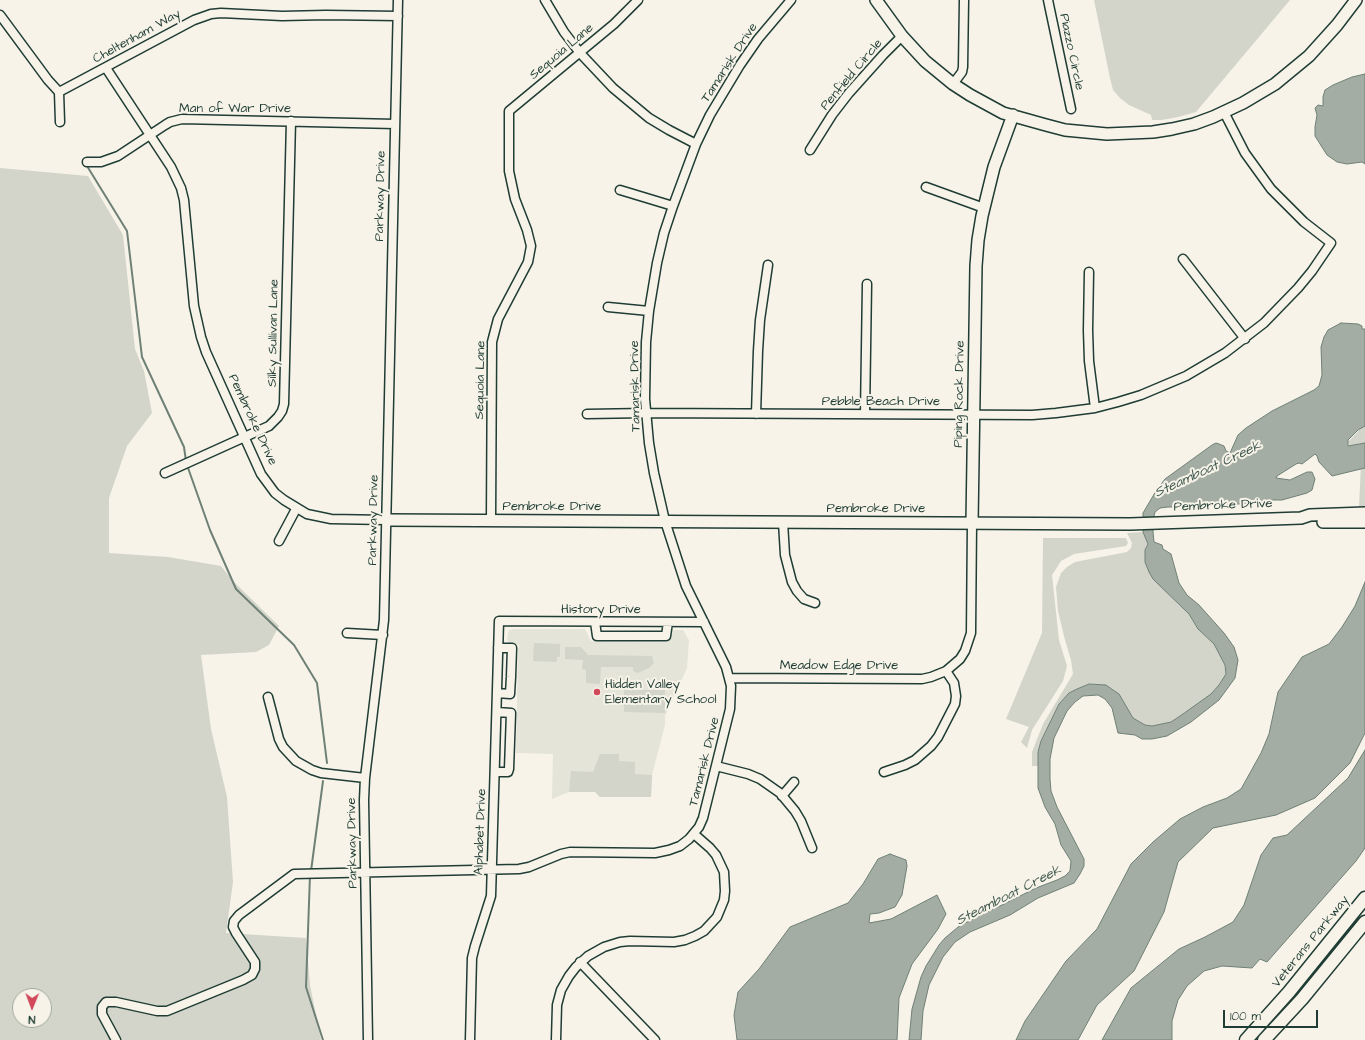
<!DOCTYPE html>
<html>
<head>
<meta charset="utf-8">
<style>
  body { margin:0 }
  #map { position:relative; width:1365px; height:1040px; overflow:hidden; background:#f7f3e8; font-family:"Architects Daughter",sans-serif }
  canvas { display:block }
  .north { position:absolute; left:12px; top:988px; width:40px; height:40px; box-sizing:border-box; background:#f7f3e8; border:1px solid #a1aaa0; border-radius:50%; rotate:181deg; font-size:11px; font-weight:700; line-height:16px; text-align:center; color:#1f3d34 }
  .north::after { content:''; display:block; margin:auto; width:14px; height:18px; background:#d1495b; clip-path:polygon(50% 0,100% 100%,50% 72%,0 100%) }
  .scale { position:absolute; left:1223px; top:1010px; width:95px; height:18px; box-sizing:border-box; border:2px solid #1f3d34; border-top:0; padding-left:5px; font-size:12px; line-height:14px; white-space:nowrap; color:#1f3d34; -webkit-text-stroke:3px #f7f3e8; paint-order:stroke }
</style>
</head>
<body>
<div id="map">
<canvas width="1365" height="1040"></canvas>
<div class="north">N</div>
<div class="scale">100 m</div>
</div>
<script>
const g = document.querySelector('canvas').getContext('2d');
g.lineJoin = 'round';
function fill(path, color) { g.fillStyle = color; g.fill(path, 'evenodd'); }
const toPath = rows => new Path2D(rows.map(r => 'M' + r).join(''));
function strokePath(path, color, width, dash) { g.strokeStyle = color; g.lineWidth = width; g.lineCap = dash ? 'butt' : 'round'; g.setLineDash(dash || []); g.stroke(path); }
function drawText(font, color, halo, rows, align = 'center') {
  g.font = font + ' "Architects Daughter",sans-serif'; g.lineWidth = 4; g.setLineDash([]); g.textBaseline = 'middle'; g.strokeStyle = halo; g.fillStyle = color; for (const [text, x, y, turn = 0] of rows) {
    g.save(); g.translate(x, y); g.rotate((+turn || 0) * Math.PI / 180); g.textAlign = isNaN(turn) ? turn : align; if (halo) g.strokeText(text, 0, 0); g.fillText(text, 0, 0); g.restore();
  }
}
const built = toPath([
  [515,629,585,629,591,641,669,642,670,633,672,630,683,630,689,640,687,668,665,716,665,725,652,775,651,797,600,797,595,792,569,792,552,799,553,754,516,753,518,650,519,645,510,644,507,640,508,633,509,630]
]);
const green = toPath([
  [1094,0,1290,0,1196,112,1178,117,1162,120,1152,120,1151,115,1129,105,1120,98,1113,90,1110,78],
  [0,168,88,176,123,235,135,349,144,371,152,413,127,446,109,498,109,553,168,557,221,566,234,582,279,626,269,645,256,652,201,655,211,729,227,797,233,882,226,933,306,938,310,985,321,1040,0,1040],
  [20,996,44,996,44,1020,20,1020],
  [1365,424,1365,507,1359,507,1361,464,1348,442],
  [1143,532,1148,544,1145,550,1162,586,1189,614,1198,629,1214,644,1225,665,1226,674,1219,685,1211,694,1198,704,1171,722,1152,726,1145,725,1133,718,1113,689,1106,685,1089,684,1077,689,1069,693,1059,704,1041,741,1038,752,1038,766,1032,766,1032,752,1043,724,1073,674,1071,660,1065,640,1058,611,1056,587,1061,573,1067,567,1075,562,1127,552,1131,548,1132,543,1127,533],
  [1043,538,1126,538,1128,543,1126,546,1074,554,1061,561,1052,575,1059,640,1067,666,1063,681,1032,730,1027,748,1021,742,1029,727,1006,719,1042,633],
  [534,643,560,644,560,657,557,657,557,662,533,661],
  [565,647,581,647,588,655,652,656,654,663,649,668,638,673,633,671,633,667,601,667,600,684,586,683,586,670,582,669,583,660,565,659],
  [624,690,665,690,665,713,624,712],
  [600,754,619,754,619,761,635,762,635,774,652,775,651,797,600,797,595,792,569,792,571,771,593,772]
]);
const water = toPath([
  [1365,74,1365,164,1362,162,1347,164,1337,162,1327,155,1315,136,1315,127,1317,115,1315,108,1318,105,1323,106,1323,97,1325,90,1333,85,1352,77,1365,74],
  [1341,323,1358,324,1362,326,1362,329,1365,329,1365,426,1358,430,1348,440,1348,446,1365,443,1365,468,1332,476,1319,462,1317,456,1315,454,1302,464,1299,463,1296,464,1277,476,1276,478,1290,480,1307,472,1312,472,1315,479,1312,490,1307,493,1282,500,1272,500,1258,503,1179,507,1168,507,1160,508,1155,512,1154,516,1153,532,1154,542,1162,545,1163,549,1171,554,1179,583,1187,595,1199,605,1224,633,1234,647,1238,660,1235,678,1219,700,1191,722,1167,736,1152,739,1142,739,1135,735,1118,733,1112,708,1105,699,1098,695,1083,696,1075,702,1067,711,1054,738,1050,759,1050,779,1051,791,1057,807,1084,859,1084,866,1080,874,1074,883,1038,898,1010,915,970,932,955,942,943,957,929,985,923,1011,921,1040,909,1040,912,1009,921,977,926,966,939,945,945,938,964,922,968,922,986,911,998,907,1036,888,1057,880,1065,876,1070,871,1071,861,1061,845,1055,824,1045,807,1038,788,1038,752,1041,741,1059,704,1069,693,1077,689,1089,684,1106,685,1119,694,1133,718,1145,725,1152,726,1171,722,1183,714,1211,694,1219,685,1226,674,1225,665,1214,644,1198,629,1189,614,1153,579,1149,572,1145,562,1145,550,1148,544,1143,532,1143,513,1156,491,1165,479,1212,445,1216,443,1219,444,1224,446,1226,451,1230,453,1238,435,1246,428,1272,411,1314,390,1319,386,1322,375,1321,347,1324,337,1328,330,1341,323],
  [1365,582,1365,733,1350,763,1315,798,1276,815,1213,828,1178,862,1164,912,1134,971,1097,1005,1078,1040,1016,1040,1025,1021,1066,961,1097,929,1131,864,1153,842,1180,819,1203,807,1227,798,1241,789,1261,753,1269,734,1278,692,1302,657,1329,644,1342,627,1355,606,1365,582],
  [1365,750,1365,848,1356,861,1267,962,1260,959,1252,968,1222,966,1204,971,1187,986,1178,1000,1172,1021,1172,1040,1102,1040,1131,988,1179,949,1205,937,1233,922,1244,905,1261,855,1273,838,1287,835,1348,778,1365,750],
  [890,854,906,860,907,866,902,895,895,907,879,913,870,914,869,923,891,919,937,895,946,914,938,929,912,964,899,998,897,1040,737,1040,734,1015,738,992,759,969,790,927,848,903,863,884,878,859,890,854]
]);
const stream = toPath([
  [87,166,127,231,142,357,184,447,186,461],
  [187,465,210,530,236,589,294,645,317,683,327,763],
  [311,871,323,781],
  [310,875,306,987,323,1040]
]);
const street = toPath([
  [545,0,564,32,580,53,613,88,649,118,669,130,696,144],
  [1048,0,1071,109],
  [0,15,48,80,59,92,60,122],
  [106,68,171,167,181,188,184,200,194,306,201,337,206,352,261,474,275,493,284,500,307,514,331,519,386,520],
  [953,84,962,72,963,67,964,0],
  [59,92,194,20,211,14,221,13,282,16,326,15,398,16],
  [810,150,832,115,849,93,883,55,902,36],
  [87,162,101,162,118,156,165,125,170,122,182,119,395,124],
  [926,187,984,208],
  [620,190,673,206],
  [1183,259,1245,339],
  [1089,272,1088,330,1089,361,1095,408],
  [608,307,649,311],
  [587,414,646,413,1032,415,1056,413,1095,408,1118,402,1141,395,1186,376,1225,353,1264,323,1298,288,1312,271,1331,243,1304,222,1271,189,1245,153,1224,112],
  [756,414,758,351,760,320,768,265],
  [865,414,867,284],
  [165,473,269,426,278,417,282,411,284,404,291,121],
  [491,520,492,342,498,319,528,262,531,246,527,230,515,199,509,171,509,111,614,24,638,0],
  [783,522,785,555,792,582,797,591,804,599,815,603],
  [279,541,296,509],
  [595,622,597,636,666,636,668,622],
  [347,633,383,635],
  [729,678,922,679,931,677,946,671,960,659,965,651,971,633,972,523],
  [497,693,510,694,511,677,512,648,498,648],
  [268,697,279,739,283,747,296,761,312,770,321,773,365,778],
  [716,766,748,774,760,779,780,793,795,811,801,821,812,848],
  [495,772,508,772,509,769,511,713,497,712],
  [884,772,905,765,915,760,931,746,938,737,955,704,956,696,954,683,946,671],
  [782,796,794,782],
  [580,962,655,1040],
  [116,1040,102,1014,102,1007,106,1002,116,1002,157,1011,167,1011,243,980,252,975,255,969,255,962,236,933,233,927,234,921,239,915,294,874,519,869,529,867,561,854,570,852,655,853,669,850,680,846,689,839,699,827,703,818,730,709,731,686,726,667,686,586,665,521,654,473,649,443,645,399,646,342,649,311,657,263,664,233,673,206,696,144,710,115,740,65,758,39,791,0],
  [368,1040,364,800,365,778,384,620,398,0],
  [470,1040,472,958,475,946,491,896,499,621,704,622],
  [556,1040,557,1005,561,990,569,976,576,967,588,956,604,947,620,942,630,941,674,942,685,940,695,936,704,931,717,917,724,900,725,891,724,872,716,855,710,848,694,834]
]);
const secondary = toPath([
  [876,0,902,36,925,61,953,84,970,95,1003,113,1046,125,1065,130,1107,134,1153,132,1172,129,1194,124,1213,117,1243,103,1275,84,1309,56,1337,25,1356,0],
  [386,520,1130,524,1301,518,1310,515,1365,513],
  [1323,522,1365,522],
  [972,523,976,266,978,240,982,216,994,167,1013,115]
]);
const primary = toPath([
  [1246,1040,1289,992,1365,898],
  [1264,1040,1302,999,1365,922]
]);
const markers = [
  [597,692,4,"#d1495b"]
];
const streetNames = [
  ["Cheltenham Way",137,37,-29],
  ["Sequoia Lane",562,52,-40],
  ["Piazzo Circle",1071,52,78],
  ["Tamarisk Drive",730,63,-57],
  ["Penfield Circle",852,75,-50],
  ["Man of War Drive",235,109],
  ["Parkway Drive",381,196,-89],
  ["Silky Sullivan Lane",274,333,-89],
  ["Sequoia Lane",481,380,-89],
  ["Tamarisk Drive",636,386,-91],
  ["Piping Rock Drive",960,394,-89],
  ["Pebble Beach Drive",881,402],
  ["Pembroke Drive",252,420,65],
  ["Pembroke Drive",1223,506,-2],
  ["Pembroke Drive",552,507],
  ["Pembroke Drive",876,509],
  ["Parkway Drive",374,520,-89],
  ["History Drive",601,610],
  ["Meadow Edge Drive",839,666],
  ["Tamarisk Drive",705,762,-76],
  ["Alphabet Drive",481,832,-88],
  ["Parkway Drive",353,843,-91],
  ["Veterans Parkway",1311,942,-51]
];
const poiNames = [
  ["Hidden Valley",605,685],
  ["Elementary School",605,700]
];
const waterNames = [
  ["Steamboat Creek",1208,470,-25],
  ["Steamboat Creek",1009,896,-27]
];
fill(built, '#e5e4d9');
fill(green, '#d3d5ca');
fill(water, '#a4ada3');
strokePath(water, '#6f8077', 1);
strokePath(stream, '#6f8077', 2);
strokePath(street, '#1f3d34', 11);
strokePath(secondary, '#1f3d34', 14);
strokePath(primary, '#1f3d34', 15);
strokePath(street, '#f7f3e8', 8);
strokePath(secondary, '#f7f3e8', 11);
strokePath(primary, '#f7f3e8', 12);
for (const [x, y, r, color] of markers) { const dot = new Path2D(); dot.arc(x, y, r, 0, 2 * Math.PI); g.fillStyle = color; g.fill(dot); strokePath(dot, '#f7f3e8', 1.5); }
drawText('13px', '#1f3d34', '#f7f3e8', streetNames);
drawText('13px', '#1f3d34', '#f7f3e8', poiNames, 'left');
drawText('italic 14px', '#405950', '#f7f3e8', waterNames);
</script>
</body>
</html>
